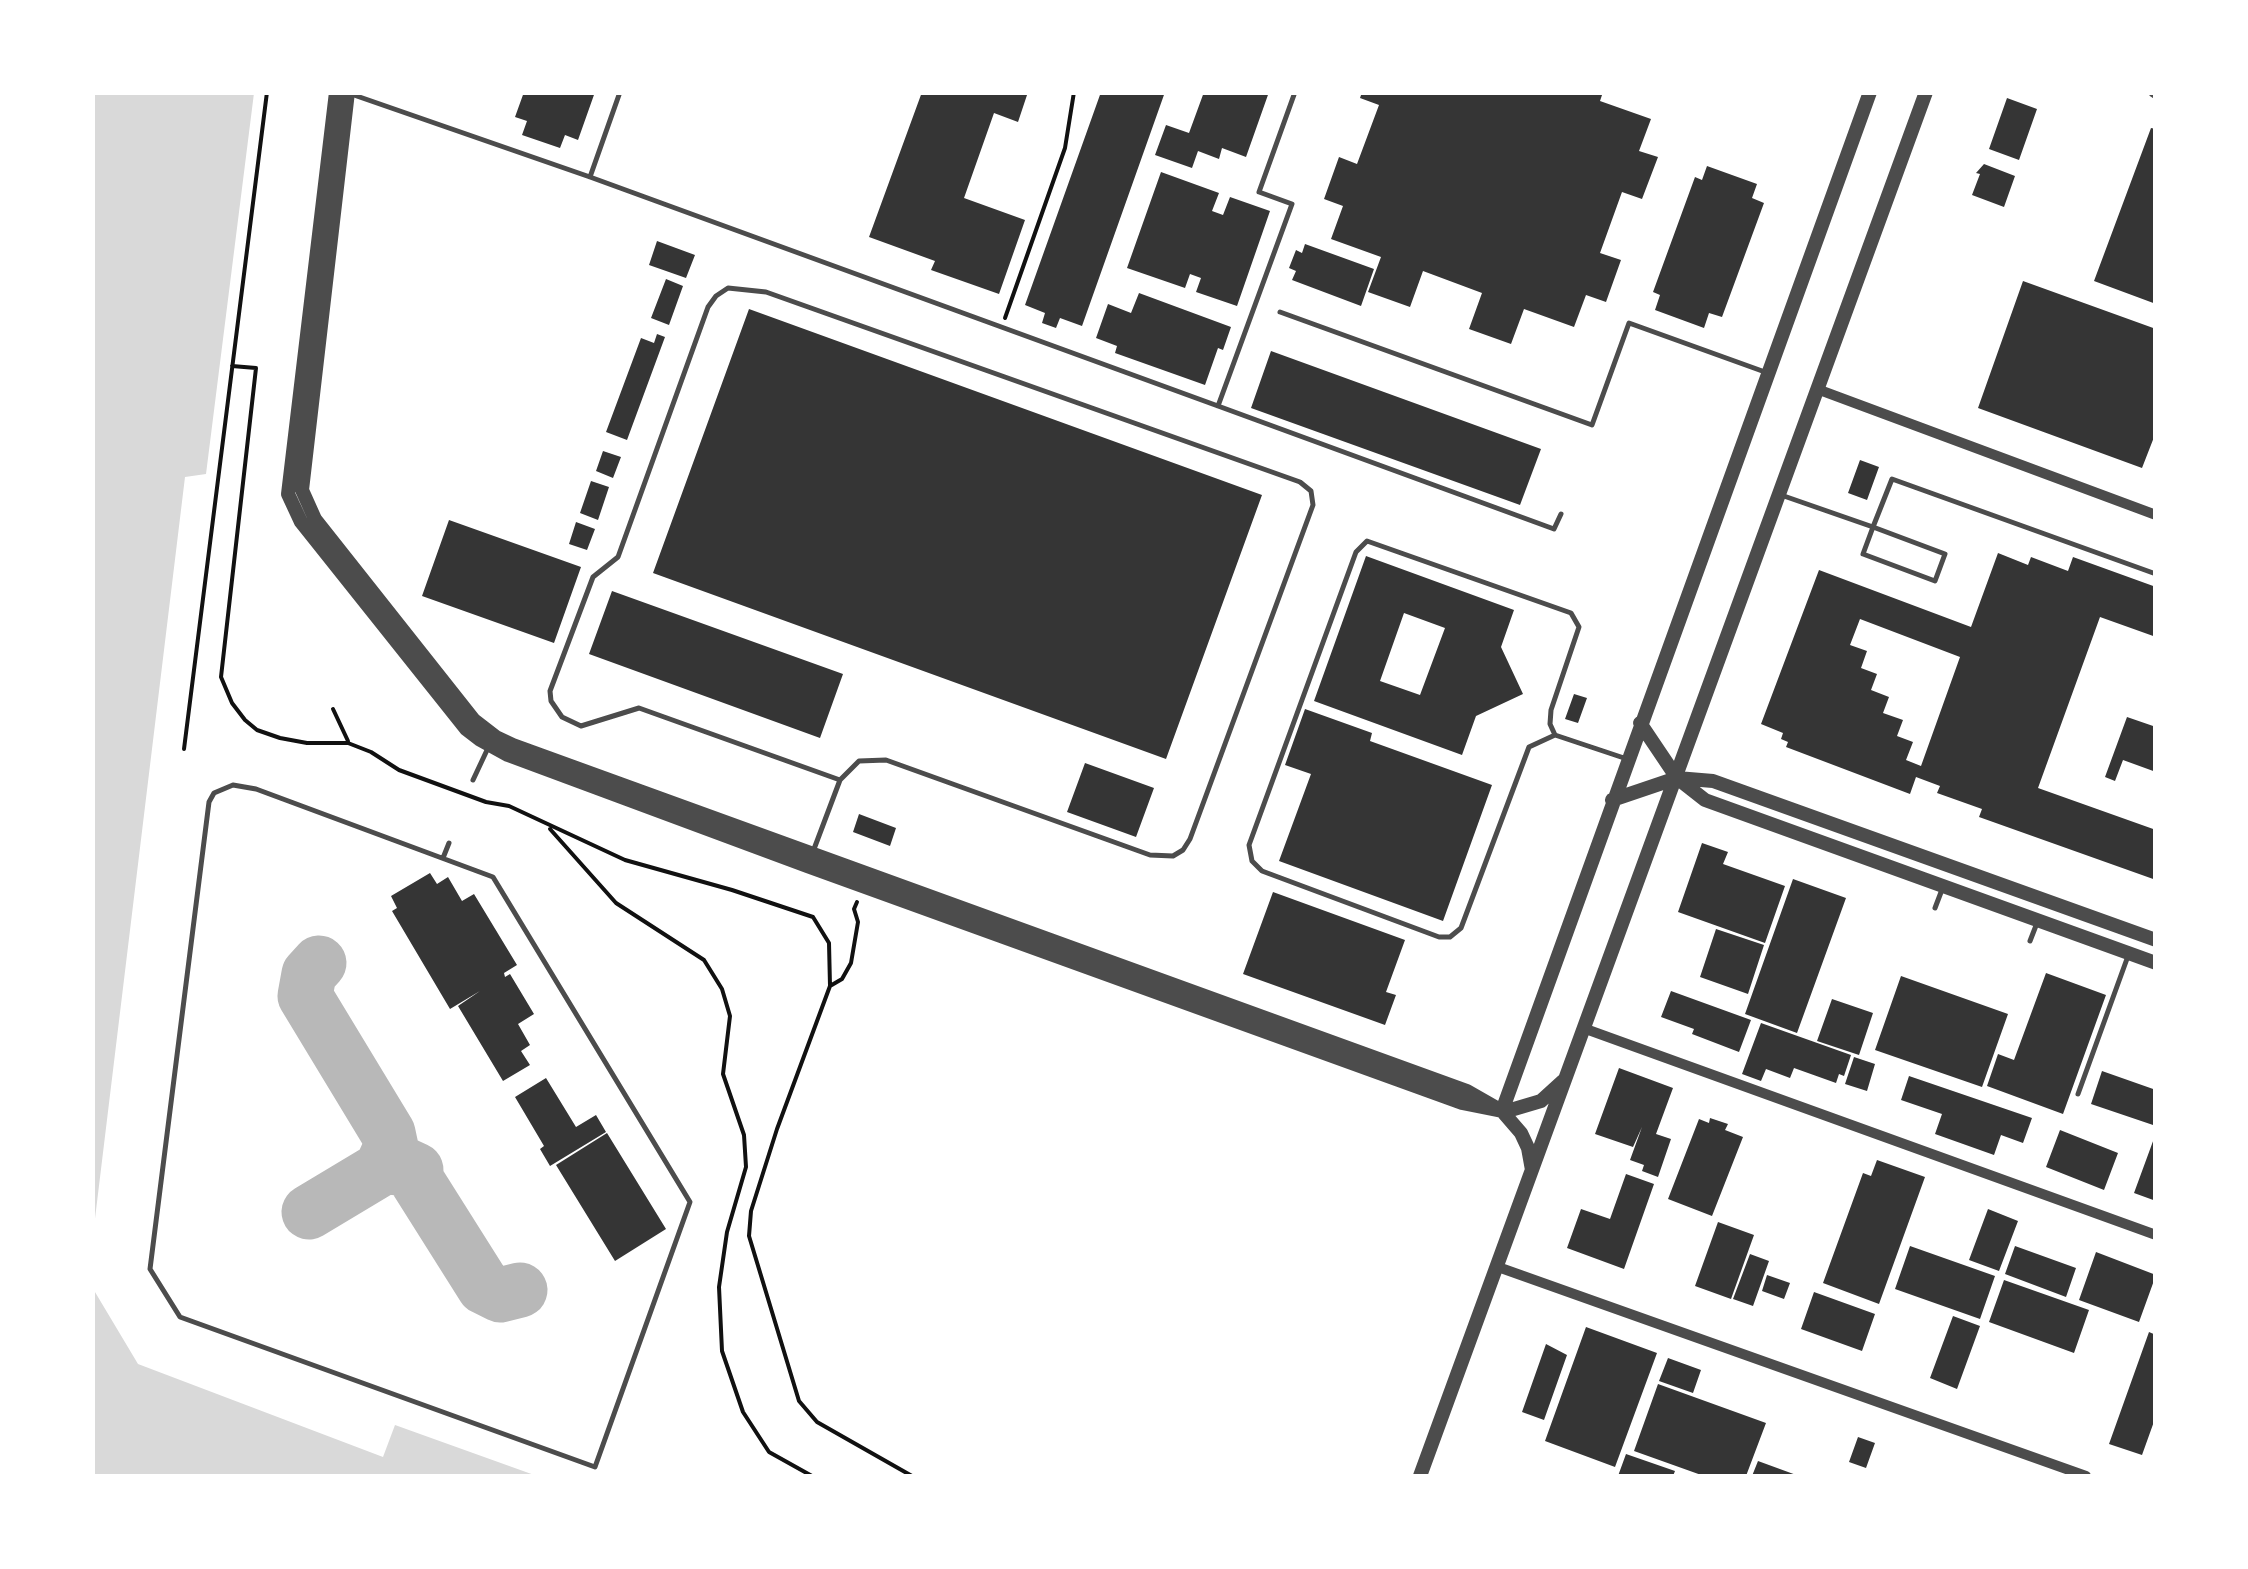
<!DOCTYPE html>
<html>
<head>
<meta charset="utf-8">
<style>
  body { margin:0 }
  #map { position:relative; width:2248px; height:1569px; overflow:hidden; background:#fff; font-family:Manrope,sans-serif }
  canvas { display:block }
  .frame { position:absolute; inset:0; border:95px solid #fff; pointer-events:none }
</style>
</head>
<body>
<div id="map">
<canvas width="2248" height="1569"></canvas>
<div class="frame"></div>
</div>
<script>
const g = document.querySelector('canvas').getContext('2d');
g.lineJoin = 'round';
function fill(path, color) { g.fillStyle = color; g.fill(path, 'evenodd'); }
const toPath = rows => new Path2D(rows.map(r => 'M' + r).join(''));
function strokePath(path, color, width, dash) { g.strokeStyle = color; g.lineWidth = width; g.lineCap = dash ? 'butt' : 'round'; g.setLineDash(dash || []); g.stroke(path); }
const water = toPath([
  [93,92,254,93,206,474,185,477,93,1235],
  [92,1287,138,1364,383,1457,395,1425,537,1476,93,1476]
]);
const taxiway = toPath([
  [319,963,309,974,305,996,388,1133,391,1147,382,1167],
  [382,1167,403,1168,414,1176,484,1287,500,1295,520,1290],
  [309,1212,389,1164,403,1164,416,1170]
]);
const building = toPath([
  [524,92,595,92,578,140,565,135,560,148,522,135,527,121,515,117],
  [922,92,1028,92,1018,122,994,113,964,198,1025,220,999,294,931,270,935,261,869,237],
  [1101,92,1165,92,1082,326,1060,318,1056,328,1042,323,1045,313,1025,305],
  [1204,92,1269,92,1246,157,1222,148,1219,159,1198,151,1192,168,1155,155,1166,125,1189,133],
  [1362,92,1603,92,1600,101,1651,119,1639,151,1658,157,1642,199,1622,192,1600,253,1621,260,1606,302,1586,295,1574,327,1524,309,1511,344,1469,329,1482,293,1423,271,1410,307,1368,292,1381,257,1331,239,1343,206,1324,199,1339,157,1357,164,1379,105,1360,98],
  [2007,98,2037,109,2019,160,1989,149],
  [2151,128,2156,129,2156,304,2094,281],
  [1984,164,2015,176,2004,207,1972,195,1980,174,1976,173],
  [1707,166,1757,184,1752,198,1764,203,1722,317,1709,313,1704,328,1655,310,1660,295,1653,292,1695,177,1702,180],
  [1161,172,1219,193,1212,211,1223,215,1230,197,1270,211,1237,306,1196,292,1201,278,1190,274,1185,288,1127,268],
  [657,241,695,255,686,278,649,265],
  [1305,244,1374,269,1361,306,1292,280,1296,271,1289,268,1296,250,1302,253],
  [666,279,683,286,669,325,651,318],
  [2023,281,2156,329,2156,432,2142,468,1978,408],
  [1139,293,1231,327,1223,350,1218,348,1205,385,1115,353,1117,346,1096,338,1108,304,1131,313],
  [749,309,1262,495,1166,759,653,573],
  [657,334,665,337,627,440,606,432,641,338,654,343],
  [1271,351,1541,449,1520,505,1251,408],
  [603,451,621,457,613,478,596,471],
  [1860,460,1879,467,1867,500,1848,493],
  [591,481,609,487,598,520,580,513],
  [449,520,581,567,554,643,422,596],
  [576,522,595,529,587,550,569,544],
  [1998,553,2028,565,2031,557,2068,571,2073,557,2156,587,2156,637,2100,617,2038,788,2156,830,2156,880,1979,817,1982,809,1937,793,1940,786,1916,777,1910,794,1786,747,1788,742,1781,739,1783,733,1761,724,1819,570,1971,627],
  [1860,619,1960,657,1921,766,1906,760,1913,742,1897,736,1903,720,1883,713,1889,697,1871,690,1877,674,1861,668,1867,651,1850,645],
  [1366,556,1514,610,1501,647,1523,694,1476,716,1462,755,1314,701],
  [1404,613,1445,628,1420,695,1380,681],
  [612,591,843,674,820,738,589,654],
  [1574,694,1587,698,1578,723,1565,719],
  [1305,709,1372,733,1370,741,1492,785,1443,921,1279,861,1311,774,1285,765],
  [2127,717,2156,727,2156,772,2123,760,2115,781,2105,777],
  [1085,763,1154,788,1136,837,1067,812],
  [859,814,896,828,890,846,853,832],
  [1702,843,1728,852,1723,864,1785,886,1765,943,1678,912],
  [430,873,437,884,448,877,462,901,474,894,517,965,504,973,505,977,510,974,534,1014,518,1024,530,1045,521,1051,530,1065,503,1081,458,1006,480,991,450,1009,392,911,397,908,391,896],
  [1793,879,1846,898,1797,1033,1745,1014],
  [1273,892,1405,940,1386,992,1396,995,1385,1025,1243,974],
  [1716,929,1764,945,1748,994,1700,977],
  [2046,973,2106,995,2063,1114,1987,1086,1998,1054,2014,1060],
  [1901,976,2008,1014,1982,1087,1875,1050],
  [1671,991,1751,1020,1739,1052,1692,1034,1694,1029,1661,1017],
  [1832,999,1873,1013,1859,1055,1817,1041],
  [1761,1023,1851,1055,1844,1076,1839,1074,1836,1083,1794,1068,1790,1078,1766,1069,1761,1081,1742,1074],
  [1854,1057,1875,1064,1867,1091,1845,1084],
  [1619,1068,1673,1088,1656,1134,1671,1139,1658,1177,1642,1171,1644,1165,1630,1160,1642,1127,1633,1147,1595,1134],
  [2102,1071,2156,1090,2156,1126,2091,1104],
  [1909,1076,2032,1118,2023,1143,2001,1135,1994,1155,1935,1134,1942,1114,1901,1100],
  [546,1078,576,1127,596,1115,606,1132,550,1166,540,1149,544,1146,515,1097],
  [1710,1118,1728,1124,1725,1130,1743,1137,1712,1216,1668,1199,1699,1119,1709,1123],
  [2060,1130,2118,1153,2104,1190,2046,1167],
  [607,1133,666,1229,615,1261,556,1165],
  [2156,1133,2156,1201,2134,1193],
  [1877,1160,1925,1177,1879,1304,1823,1283,1863,1173,1871,1176],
  [1626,1174,1654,1184,1624,1269,1567,1248,1581,1209,1610,1219],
  [1988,1209,2018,1221,1999,1271,1969,1260],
  [1718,1222,1754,1235,1731,1299,1695,1286],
  [1910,1246,1995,1276,1980,1319,1895,1289],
  [2015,1246,2076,1268,2066,1297,2005,1274],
  [2096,1252,2156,1275,2139,1322,2079,1300],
  [1750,1254,1769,1261,1753,1306,1733,1299],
  [1767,1275,1790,1283,1784,1299,1762,1291],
  [2004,1280,2089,1310,2074,1353,1989,1322],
  [1814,1292,1875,1314,1862,1351,1801,1329],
  [1953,1316,1980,1326,1957,1389,1930,1378],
  [1586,1327,1657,1353,1615,1467,1545,1441],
  [2149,1332,2156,1335,2156,1416,2142,1455,2109,1444],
  [1546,1344,1567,1355,1544,1420,1522,1412],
  [1668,1358,1701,1370,1693,1393,1659,1381],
  [1658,1384,1766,1423,1746,1476,1704,1476,1634,1451],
  [1858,1437,1875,1443,1866,1468,1849,1462],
  [1626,1454,1675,1471,1673,1476,1618,1476],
  [1758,1461,1799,1476,1752,1476]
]);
const path = toPath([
  [1005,318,1065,148,1074,92],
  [232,366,256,368,221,677,232,703,245,720,257,730,280,738,307,743,348,743,371,752,399,770,486,802,509,806,625,860,732,890,813,917,829,943,830,986,777,1129,751,1211,749,1236,799,1401,817,1422,912,1476],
  [333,709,348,741],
  [184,749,267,92],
  [550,829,616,903,704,960,722,989,730,1016,723,1074,744,1135,746,1167,727,1232,719,1287,722,1351,743,1412,769,1452,812,1476],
  [830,986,842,979,851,963,858,922,854,909,857,902]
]);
const service = toPath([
  [351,94,590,177,1218,406,1292,204,1259,192,1295,92],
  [590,177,620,92],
  [1280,312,1592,425,1629,323,1765,372],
  [1218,406,1554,529,1561,514],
  [1781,495,1873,527,1892,479,2156,574],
  [1873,527,1945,554,1935,581,1863,554,1873,527],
  [1555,735,1550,724,1551,710,1579,627,1571,613,1367,541,1356,552,1249,845,1252,861,1262,871,1439,937,1450,937,1461,928,1529,747,1555,735,1624,758],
  [473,780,488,748],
  [233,785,256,789,493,877,690,1202,595,1467,180,1317,150,1269,209,802,214,793,233,785],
  [814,849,840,780,639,708,581,726,562,717,551,701,550,691,593,577,618,557,708,307,716,296,728,288,766,292,1300,482,1311,491,1313,505,1190,839,1183,850,1173,856,1150,855,886,760,859,761,840,780],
  [443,858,449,843],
  [1935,908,1943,887],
  [2030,941,2037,923],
  [2078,1094,2128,956]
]);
const minor = toPath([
  [2153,92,2156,94],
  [1817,389,2156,515],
  [1583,1028,2156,1235],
  [1498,1267,2086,1476]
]);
const tertiary = toPath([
  [336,92,288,494,301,522,466,729,479,739,508,755,807,866,1462,1103,1502,1111,1514,1109,1541,1101,1563,1081],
  [348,92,302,490,315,519,474,720,496,737,513,745,1467,1091,1502,1111,1521,1133,1528,1148,1532,1170],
  [1640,723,1677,778,1705,800,2156,963],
  [1612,800,1677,778,1713,781,2156,940],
  [1502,1111,1870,92],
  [1420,1476,1926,92]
]);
fill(water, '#d9d9d9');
strokePath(taxiway, '#b8b8b8', 55);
fill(building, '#353535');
strokePath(path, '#111', 4);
strokePath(service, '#4c4c4c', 5);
strokePath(minor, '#4c4c4c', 10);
strokePath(tertiary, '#4c4c4c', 14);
</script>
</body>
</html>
